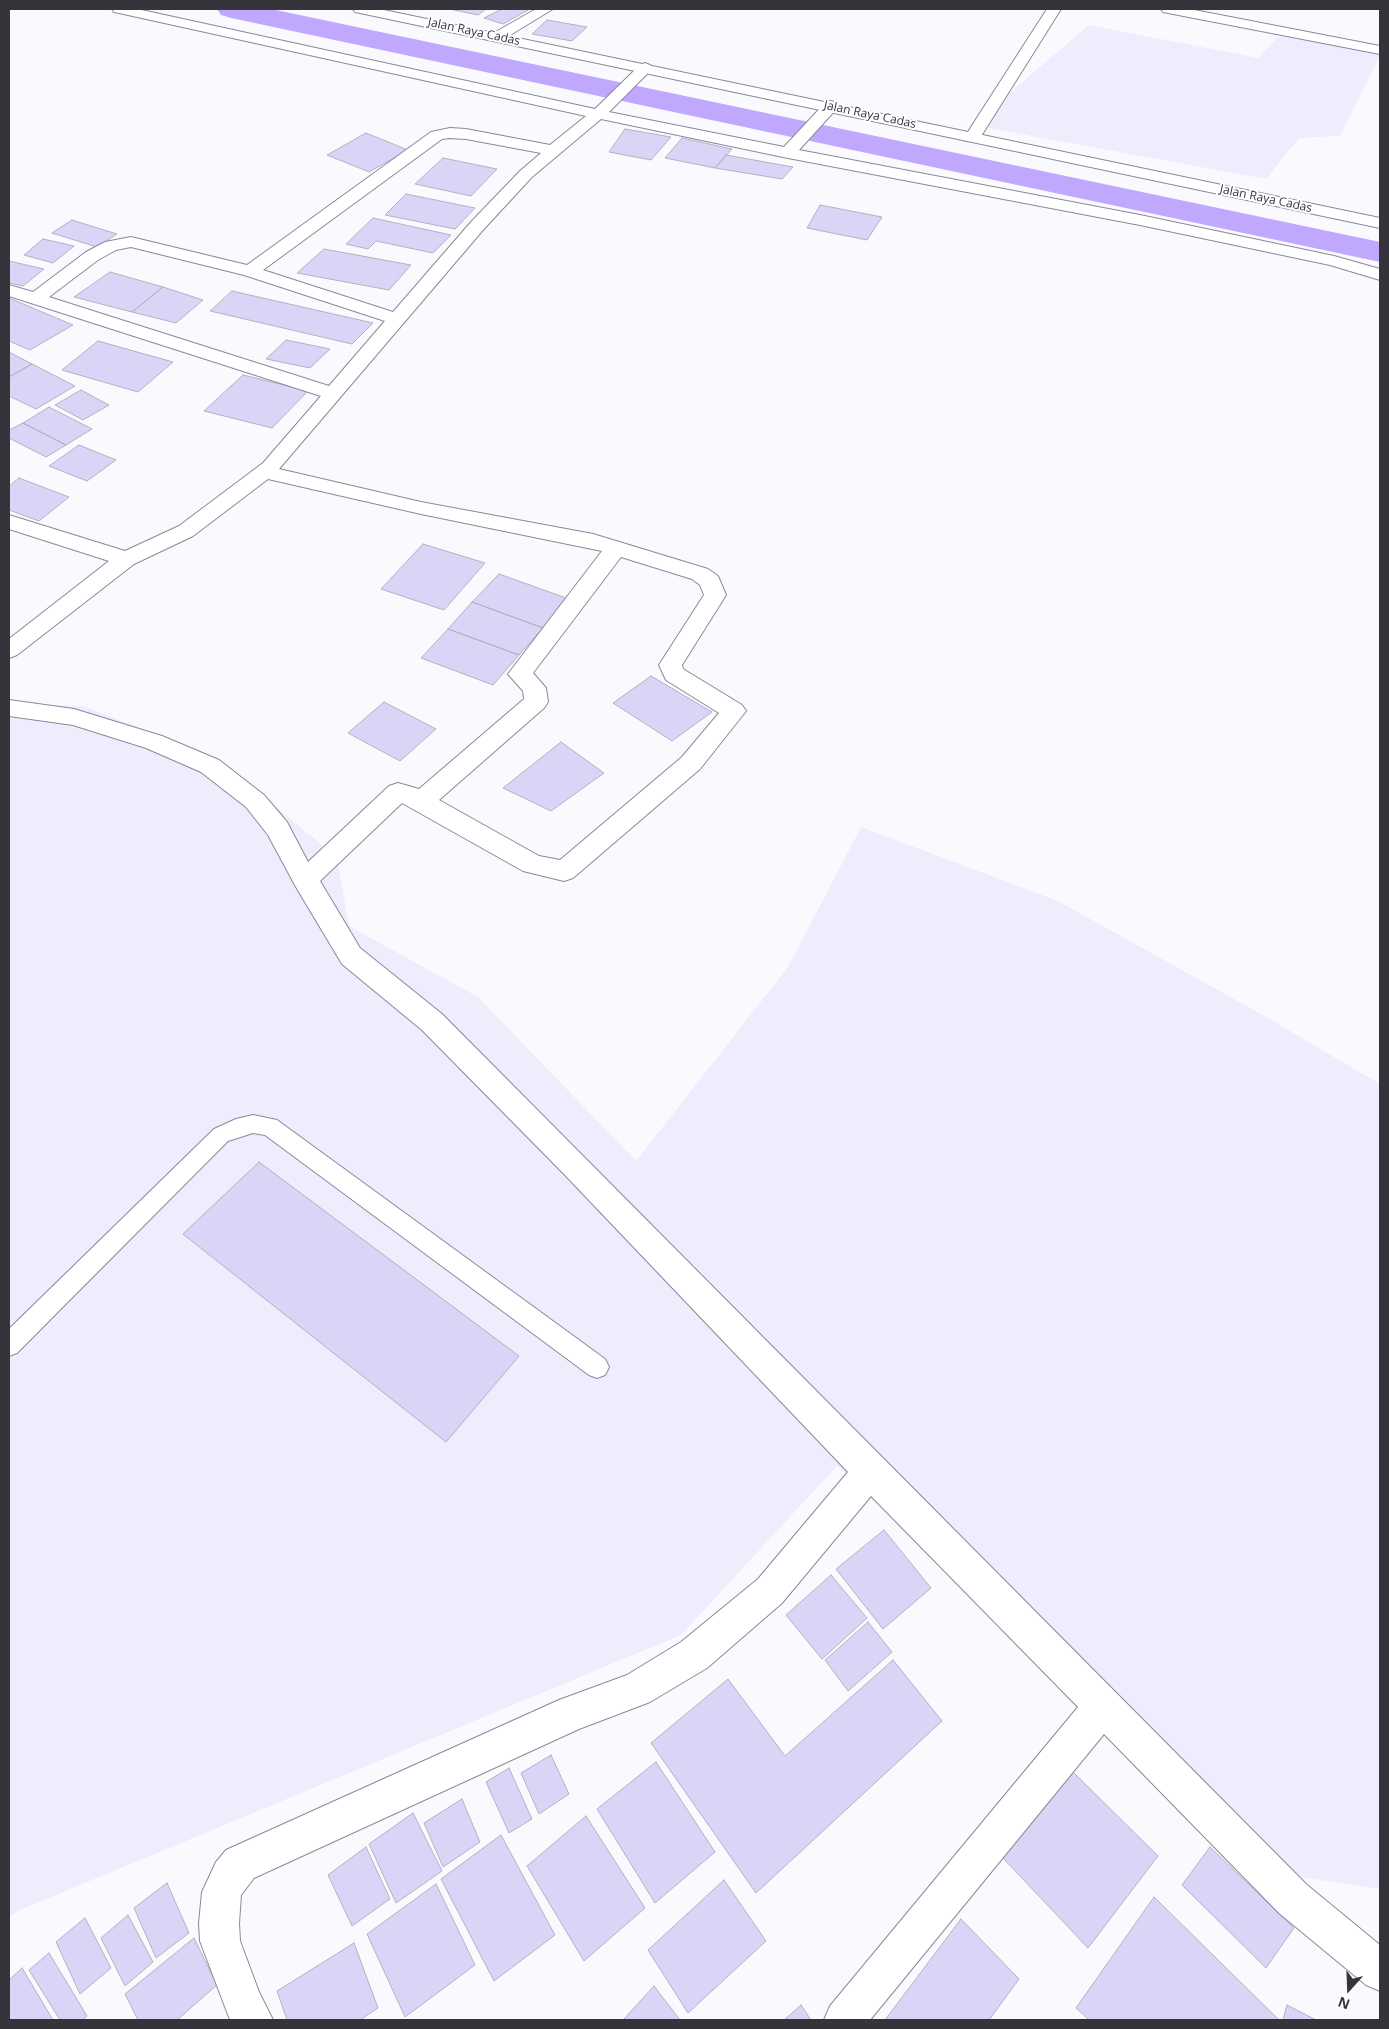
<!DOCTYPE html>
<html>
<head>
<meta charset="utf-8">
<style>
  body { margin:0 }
  #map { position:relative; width:1389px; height:2029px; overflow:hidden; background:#fafafe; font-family:"Open Sans",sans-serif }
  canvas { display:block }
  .frame { position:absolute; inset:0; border:10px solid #35343b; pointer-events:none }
  .north { position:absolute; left:1324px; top:1964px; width:50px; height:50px; -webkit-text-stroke:4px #fff; paint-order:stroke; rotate:200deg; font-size:14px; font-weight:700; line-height:20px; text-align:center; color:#35343b }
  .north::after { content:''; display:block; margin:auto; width:18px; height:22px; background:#35343b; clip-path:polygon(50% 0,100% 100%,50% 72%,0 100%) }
</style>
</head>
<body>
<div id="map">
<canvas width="1389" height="2029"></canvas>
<div class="frame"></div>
<div class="north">N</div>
</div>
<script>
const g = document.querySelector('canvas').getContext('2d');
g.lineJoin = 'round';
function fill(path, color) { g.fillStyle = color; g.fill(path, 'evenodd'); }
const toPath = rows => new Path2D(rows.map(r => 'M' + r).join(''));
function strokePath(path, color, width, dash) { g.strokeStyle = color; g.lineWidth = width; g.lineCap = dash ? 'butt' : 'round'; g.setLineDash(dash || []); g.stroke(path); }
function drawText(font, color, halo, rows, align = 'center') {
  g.font = font + ' "Open Sans",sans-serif'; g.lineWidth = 4; g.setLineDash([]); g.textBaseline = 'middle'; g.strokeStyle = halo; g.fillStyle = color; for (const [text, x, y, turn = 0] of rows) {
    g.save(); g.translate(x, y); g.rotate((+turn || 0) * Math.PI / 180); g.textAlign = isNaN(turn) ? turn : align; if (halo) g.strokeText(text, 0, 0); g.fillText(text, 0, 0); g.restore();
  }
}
const built = toPath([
  [1089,25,1258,58,1279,36,1380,52,1380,56,1340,136,1299,138,1266,179,972,125],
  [9,703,83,706,216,758,337,857,349,926,478,997,636,1161,788,967,861,827,1058,901,1268,1018,1380,1084,1380,1889,1266,1872,837,1466,681,1635,20,1910,9,1917]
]);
const canal = toPath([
  [217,9,271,9,1380,242,1380,262,231,18,221,15,217,9]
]);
const building = toPath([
  [449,9,486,9,478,15,449,9],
  [502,9,523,9,528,10,503,24,484,18,502,9],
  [547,20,587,27,572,41,532,34,547,20],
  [625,129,671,137,651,160,609,152,625,129],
  [366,133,408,150,369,172,327,155,366,133],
  [682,138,732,149,715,168,665,158,682,138],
  [726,155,793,167,782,179,715,168,726,155],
  [443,158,497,169,471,196,415,184,443,158],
  [406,194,475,208,455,229,385,215,406,194],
  [820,205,882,217,867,240,807,228,820,205],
  [373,218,451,235,433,253,376,241,368,249,346,244,373,218],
  [72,220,117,234,97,247,52,233,72,220],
  [43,239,74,246,53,263,24,255,43,239],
  [324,249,411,265,389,290,297,273,324,249],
  [9,261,44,269,23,286,9,283,9,261],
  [110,272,163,287,132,312,74,297,110,272],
  [163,287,203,300,176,323,132,312,163,287],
  [232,291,373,323,352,344,210,311,232,291],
  [9,298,73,325,30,350,9,341,9,298],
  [286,340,330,349,310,368,266,359,286,340],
  [98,341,173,362,138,392,62,370,98,341],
  [9,352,32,364,9,377,9,352],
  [32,364,75,386,36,409,9,396,9,377,32,364],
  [243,375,308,391,272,428,204,411,243,375],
  [81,390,109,405,83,420,55,405,81,390],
  [49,407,92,429,66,445,23,423,49,407],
  [23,423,66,445,46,457,9,438,9,430,23,423],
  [79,445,116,460,87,481,49,466,79,445],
  [19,478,69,497,39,521,9,510,9,486,19,478],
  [423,544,485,563,444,610,381,589,423,544],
  [499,574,569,599,543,628,472,602,499,574],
  [472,602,543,628,519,655,448,629,472,602],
  [448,629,519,655,493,685,421,658,448,629],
  [651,676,712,712,672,741,613,703,651,676],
  [384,702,436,729,400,761,348,733,384,702],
  [561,742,604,773,551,811,503,788,561,742],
  [259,1162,519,1356,446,1442,183,1234,259,1162],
  [884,1530,931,1588,883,1629,836,1569,884,1530],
  [831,1575,867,1618,822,1659,786,1615,831,1575],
  [868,1622,892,1652,848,1691,825,1660,868,1622],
  [893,1660,942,1721,756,1893,651,1743,728,1679,785,1756,893,1660],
  [551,1755,569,1794,539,1814,521,1773,551,1755],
  [656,1762,715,1852,655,1903,597,1809,656,1762],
  [509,1768,532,1819,509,1833,486,1782,509,1768],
  [1072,1771,1158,1856,1088,1948,1003,1858,1072,1771],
  [462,1799,480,1842,443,1867,424,1823,462,1799],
  [413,1813,442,1871,396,1903,369,1844,413,1813],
  [586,1816,645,1908,584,1961,527,1866,586,1816],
  [501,1835,555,1935,494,1981,441,1879,501,1835],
  [366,1847,390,1899,352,1926,328,1875,366,1847],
  [1210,1847,1294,1928,1266,1968,1182,1885,1210,1847],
  [724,1880,766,1941,688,2013,648,1950,724,1880],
  [167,1883,189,1933,156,1958,134,1908,167,1883],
  [436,1884,475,1965,405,2017,367,1934,436,1884],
  [1154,1897,1279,2020,1089,2020,1076,2008,1154,1897],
  [128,1915,153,1962,125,1986,101,1938,128,1915],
  [85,1918,111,1968,80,1994,56,1942,85,1918],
  [961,1919,1019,1979,989,2020,885,2020,961,1919],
  [194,1938,217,1985,177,2020,138,2020,125,1994,194,1938],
  [354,1943,378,2008,360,2020,287,2020,277,1991,354,1943],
  [49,1953,87,2016,83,2020,60,2020,29,1970,49,1953],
  [22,1968,53,2020,9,2020,9,1980,22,1968],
  [654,1986,680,2020,623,2020,654,1986],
  [801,2005,811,2020,784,2020,801,2005],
  [1287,2005,1316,2020,1283,2020,1287,2005]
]);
const service = toPath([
  [253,1115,277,1120,605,1359,609,1367,605,1375,597,1378,589,1375,265,1135,253,1133,228,1141,17,1353,9,1356,9,1329,214,1129,236,1119,253,1115]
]);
const minor = toPath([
  [112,9,137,9,595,109,640,65,645,63,650,65,653,68,609,112,784,147,825,103,831,101,837,103,839,106,799,150,1140,215,1334,256,1380,269,1380,280,1330,265,1140,225,788,158,601,119,532,177,483,230,279,469,421,502,593,534,708,569,718,576,726,595,682,665,683,669,742,705,746,711,700,769,573,878,564,881,523,871,402,803,320,881,360,948,442,1014,1307,1885,1380,1945,1380,1991,1366,1985,1279,1913,1104,1734,870,2020,824,2020,830,2006,1078,1707,871,1496,782,1603,707,1668,650,1702,579,1729,254,1878,241,1895,239,1923,240,1941,259,1992,273,2020,230,2020,200,1941,199,1923,202,1892,216,1862,226,1850,559,1700,627,1675,681,1642,758,1579,848,1472,564,1174,422,1030,342,964,296,887,268,835,246,807,201,772,146,748,73,725,9,716,9,700,74,709,162,736,219,760,264,795,287,822,308,862,389,786,398,783,419,789,524,699,523,691,508,674,602,551,421,514,268,479,193,536,134,564,17,655,9,658,9,639,109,561,9,529,9,515,125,551,179,526,263,463,321,396,9,296,9,285,33,292,86,252,105,242,131,237,247,265,431,132,450,128,466,129,550,145,586,116,119,13,114,12,112,9],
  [450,138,466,139,541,153,520,171,471,222,393,312,263,270,442,139,450,138],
  [131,247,244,275,385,321,329,386,49,297,98,260,116,250,131,247],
  [621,557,692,579,700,585,704,595,659,665,666,680,719,713,682,757,560,860,539,856,439,800,544,708,548,702,546,688,533,673,621,557],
  [536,9,553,9,502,40,497,41,492,40,490,37,492,34,536,9],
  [1047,9,1061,9,978,141,966,141,964,138,1047,9],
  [1161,9,1189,9,1380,46,1380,54,1168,13,1163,12,1161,9]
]);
const tertiary = toPath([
  [353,9,379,9,1380,218,1380,228,360,13,355,12,353,9]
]);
const farStreetnames = [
  ["Jalan Raya Cadas",474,32,12],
  ["Jalan Raya Cadas",870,115,12],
  ["Jalan Raya Cadas",1266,199,12]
];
fill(built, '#f0ecfd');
fill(canal, '#bfa8fd');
fill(building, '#dcd4f7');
strokePath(building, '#b4b0c3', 1);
strokePath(service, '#8c889a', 2);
strokePath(minor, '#8c889a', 2);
strokePath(tertiary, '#8c889a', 2);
fill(service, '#fff');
fill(minor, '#fff');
fill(tertiary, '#fff');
drawText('12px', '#35343b', '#fff', farStreetnames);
</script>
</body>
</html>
